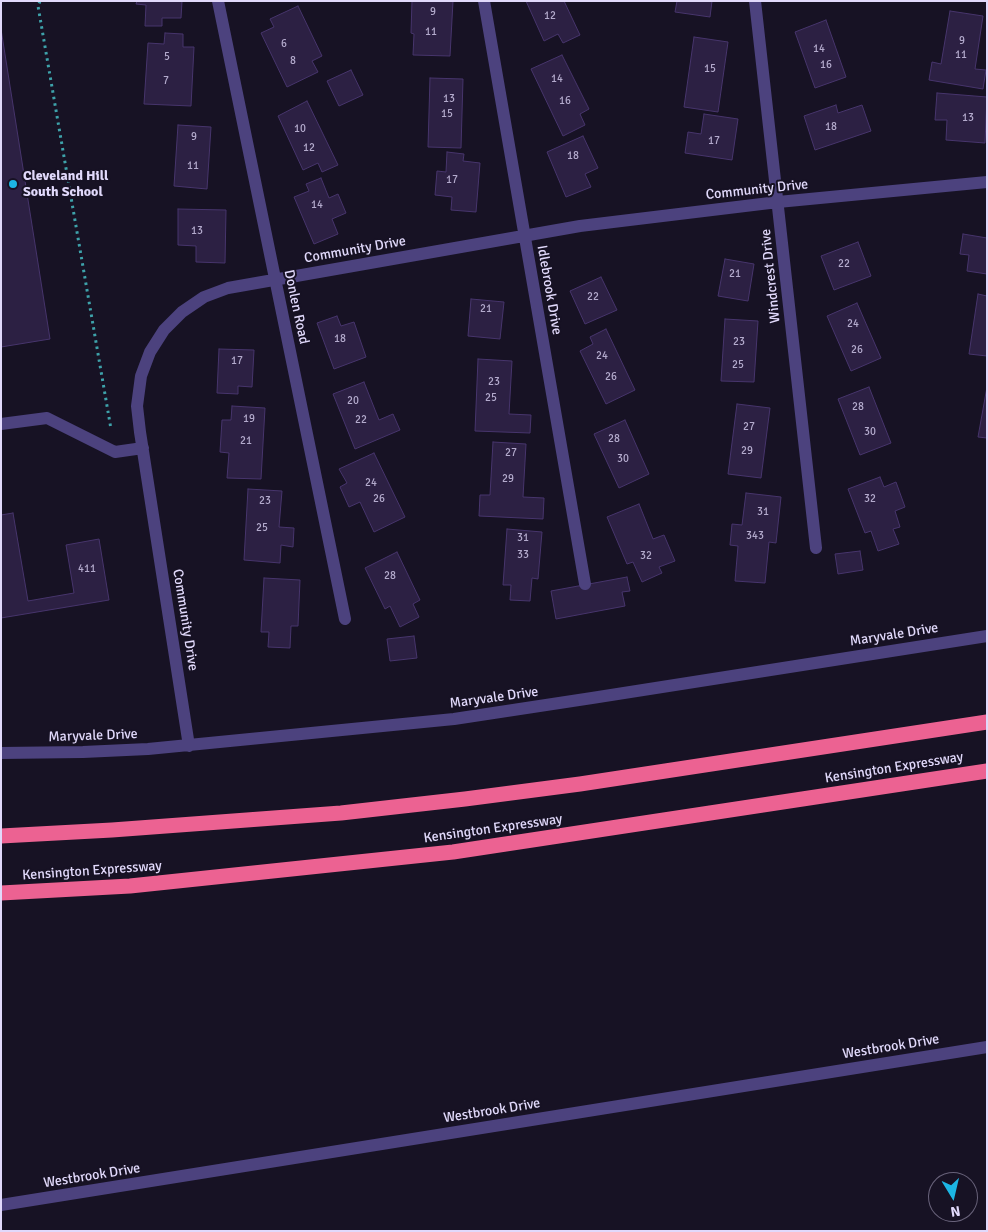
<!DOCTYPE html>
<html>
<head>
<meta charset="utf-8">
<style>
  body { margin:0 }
  #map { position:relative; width:988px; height:1232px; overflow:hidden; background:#171224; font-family:Signika,sans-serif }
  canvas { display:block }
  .frame { position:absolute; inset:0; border:2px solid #e1d9fb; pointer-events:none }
  .north { position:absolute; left:928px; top:1172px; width:50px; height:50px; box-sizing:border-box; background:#171224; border:1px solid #68627a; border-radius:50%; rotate:171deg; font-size:14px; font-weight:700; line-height:20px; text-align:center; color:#e1d9fb }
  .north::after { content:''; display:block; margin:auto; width:18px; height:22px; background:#1cb6e4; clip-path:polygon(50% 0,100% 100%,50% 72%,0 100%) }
</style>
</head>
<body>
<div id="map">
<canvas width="988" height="1232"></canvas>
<div class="frame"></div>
<div class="north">N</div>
</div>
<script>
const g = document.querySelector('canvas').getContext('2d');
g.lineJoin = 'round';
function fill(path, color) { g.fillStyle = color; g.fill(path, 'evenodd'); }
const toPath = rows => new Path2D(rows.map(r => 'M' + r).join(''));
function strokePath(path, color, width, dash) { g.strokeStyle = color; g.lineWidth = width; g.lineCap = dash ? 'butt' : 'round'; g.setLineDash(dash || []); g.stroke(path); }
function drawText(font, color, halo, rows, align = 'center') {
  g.font = font + ' Signika,sans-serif'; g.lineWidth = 4; g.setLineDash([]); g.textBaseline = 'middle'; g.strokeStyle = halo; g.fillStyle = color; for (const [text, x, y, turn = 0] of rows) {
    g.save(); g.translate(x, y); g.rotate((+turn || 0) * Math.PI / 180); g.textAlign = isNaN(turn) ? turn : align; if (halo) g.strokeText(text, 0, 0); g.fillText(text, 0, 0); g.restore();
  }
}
const building = toPath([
  [137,1,182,1,181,18,162,18,162,26,145,26,146,5,136,4,137,1],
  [412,1,453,1,450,56,413,55,414,34,411,33,412,1],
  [526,1,564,1,580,35,563,43,558,34,544,41,526,1],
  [677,1,712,1,710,17,675,12,677,1],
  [298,6,322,56,312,61,318,72,287,87,261,33,274,27,270,19,298,6],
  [950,11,983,16,975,69,986,70,983,89,929,80,932,62,941,64,950,11],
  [826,20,846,77,815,88,795,32,826,20],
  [1,29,50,339,1,347,1,29],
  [165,33,183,34,183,47,194,47,191,106,144,104,148,43,164,44,165,33],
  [694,37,728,42,718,112,684,107,694,37],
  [562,55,589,109,580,114,585,125,563,136,531,69,562,55],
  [351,70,363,95,339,106,327,81,351,70],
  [430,78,463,79,461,148,428,147,430,78],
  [937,93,987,97,985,143,946,140,947,120,935,120,937,93],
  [307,101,338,165,322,172,318,163,303,170,278,116,307,101],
  [836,105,838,113,862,105,871,131,815,150,804,116,836,105],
  [704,114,738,119,732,160,685,153,688,132,701,134,704,114],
  [178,125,211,127,207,189,174,186,178,125],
  [583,136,598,168,585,174,591,187,566,197,547,152,583,136],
  [447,152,464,154,463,161,480,163,476,212,451,210,452,197,435,195,437,171,446,172,447,152],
  [321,178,329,198,338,194,346,213,332,219,338,234,314,244,294,197,309,191,306,184,321,178],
  [178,209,226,210,225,263,196,262,196,246,178,245,178,209],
  [963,234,987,238,987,274,967,271,969,255,960,254,963,234],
  [858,242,871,276,834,290,821,256,858,242],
  [725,259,754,264,748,301,718,296,725,259],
  [601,277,617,310,585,324,570,291,601,277],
  [978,294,987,296,987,356,969,354,978,294],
  [471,299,504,302,500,339,468,336,471,299],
  [857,303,881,358,851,371,827,316,857,303],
  [337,316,341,326,354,322,366,357,334,369,317,323,337,316],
  [725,319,758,321,754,382,721,381,725,319],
  [606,329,635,390,606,404,580,351,593,344,590,337,606,329],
  [219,349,254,350,252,387,238,386,238,394,217,393,219,349],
  [478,359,512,361,509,414,531,415,530,433,475,431,478,359],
  [364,382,379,420,393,414,400,430,355,449,333,394,364,382],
  [869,387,891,443,860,455,838,399,869,387],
  [987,387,987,438,978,437,987,387],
  [737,404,770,408,761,478,728,474,737,404],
  [232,406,265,408,261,479,227,478,229,453,220,452,222,420,231,420,232,406],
  [625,420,649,474,619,488,594,434,625,420],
  [493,442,526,444,523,497,544,498,543,519,479,516,480,495,490,495,493,442],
  [374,453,405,517,374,532,360,502,349,507,340,487,347,483,339,469,374,453],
  [880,477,884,487,896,482,905,507,895,511,900,527,893,529,899,544,878,551,871,531,865,533,848,489,880,477],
  [248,489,282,491,279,527,294,528,293,547,281,545,280,563,244,560,248,489],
  [746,493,781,497,776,543,769,542,765,583,735,581,738,546,730,545,732,524,742,525,746,493],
  [639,504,653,539,664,535,675,561,659,567,662,573,642,582,633,562,627,564,607,517,639,504],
  [13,513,28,601,74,593,66,545,99,539,109,600,1,618,1,515,13,513],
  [507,529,542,532,538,579,532,578,530,601,510,600,511,585,503,585,507,529],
  [860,551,863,570,838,574,835,554,860,551],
  [397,552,420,600,413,604,419,617,400,627,390,606,385,609,365,568,397,552],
  [627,577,630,591,622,592,625,606,556,619,551,591,627,577],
  [264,578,300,580,298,626,291,626,290,648,268,647,269,632,261,632,264,578],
  [414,636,417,658,390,661,387,639,414,636]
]);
const path = toPath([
  [40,1,38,6,111,429]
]);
const minor = toPath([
  [218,1,345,619],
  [484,1,585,584],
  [755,1,816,548],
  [1,424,47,418,115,452,143,448],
  [189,746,140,432,137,406,141,376,150,352,164,330,182,312,204,297,228,288,580,226,778,202,987,182],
  [1,753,83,752,148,749,454,719,592,698,987,636],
  [1,1205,987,1047]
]);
const highway = toPath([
  [1,836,112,830,341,813,465,799,580,784,987,722],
  [1,893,130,886,453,852,987,771]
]);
const markers = [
  [13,184,5,"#1cb6e4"]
];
const numberNames = [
  ["9",433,12],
  ["12",550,16],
  ["11",431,32],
  ["9",962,41],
  ["6",284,44],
  ["14",819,49],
  ["11",961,55],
  ["5",167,57],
  ["8",293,61],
  ["16",826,65],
  ["15",710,69],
  ["14",557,79],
  ["7",166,81],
  ["13",449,99],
  ["16",565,101],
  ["15",447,114],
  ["13",968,118],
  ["18",831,127],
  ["10",300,129],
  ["9",194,137],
  ["17",714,141],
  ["12",309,148],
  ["18",573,156],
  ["11",193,166],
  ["17",452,180],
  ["14",317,205],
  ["13",197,231],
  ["22",844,264],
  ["21",735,274],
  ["22",593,297],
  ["21",486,309],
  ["24",853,324],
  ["18",340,339],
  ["23",739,342],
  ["26",857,350],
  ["24",602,356],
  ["17",237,361],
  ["25",738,365],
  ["26",611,377],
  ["23",494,382],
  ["25",491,398],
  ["20",353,401],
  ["28",858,407],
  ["19",249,419],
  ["22",361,420],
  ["27",749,427],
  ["30",870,432],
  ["28",614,439],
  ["21",246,441],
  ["29",747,451],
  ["27",511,453],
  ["30",623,459],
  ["29",508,479],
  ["24",371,483],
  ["26",379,499],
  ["32",870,499],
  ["23",265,501],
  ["31",763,512],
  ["25",262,528],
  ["343",755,536],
  ["31",523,538],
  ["33",523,555],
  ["32",646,556],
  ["411",87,569],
  ["28",390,576]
];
const poiNames = [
  ["Cleveland Hill",23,176],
  ["South School",23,192]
];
const streetNames = [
  ["Community Drive",757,190,-6],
  ["Community Drive",355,250,-10],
  ["Windcrest Drive",771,276,-96],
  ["Idlebrook Drive",549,290,80],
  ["Donlen Road",296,307,78],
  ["Community Drive",185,620,81],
  ["Maryvale Drive",894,635,-9],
  ["Maryvale Drive",494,698,-8],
  ["Maryvale Drive",93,736,-2],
  ["Kensington Expressway",894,768,-9],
  ["Kensington Expressway",493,829,-8],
  ["Kensington Expressway",92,871,-4],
  ["Westbrook Drive",891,1047,-9],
  ["Westbrook Drive",492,1111,-9],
  ["Westbrook Drive",92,1176,-9]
];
fill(building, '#2c2043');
strokePath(building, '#47356c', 1);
strokePath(path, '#3ea2aa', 3, [2.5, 4]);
strokePath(minor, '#4c427e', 12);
strokePath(highway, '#ec6292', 15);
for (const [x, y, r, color] of markers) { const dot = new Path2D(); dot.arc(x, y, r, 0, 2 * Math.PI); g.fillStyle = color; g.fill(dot); strokePath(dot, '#171224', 2); }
drawText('11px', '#b4abcd', null, numberNames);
drawText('bold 14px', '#e1d9fb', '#171224', poiNames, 'left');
drawText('14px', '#e1d9fb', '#171224', streetNames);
</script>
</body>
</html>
